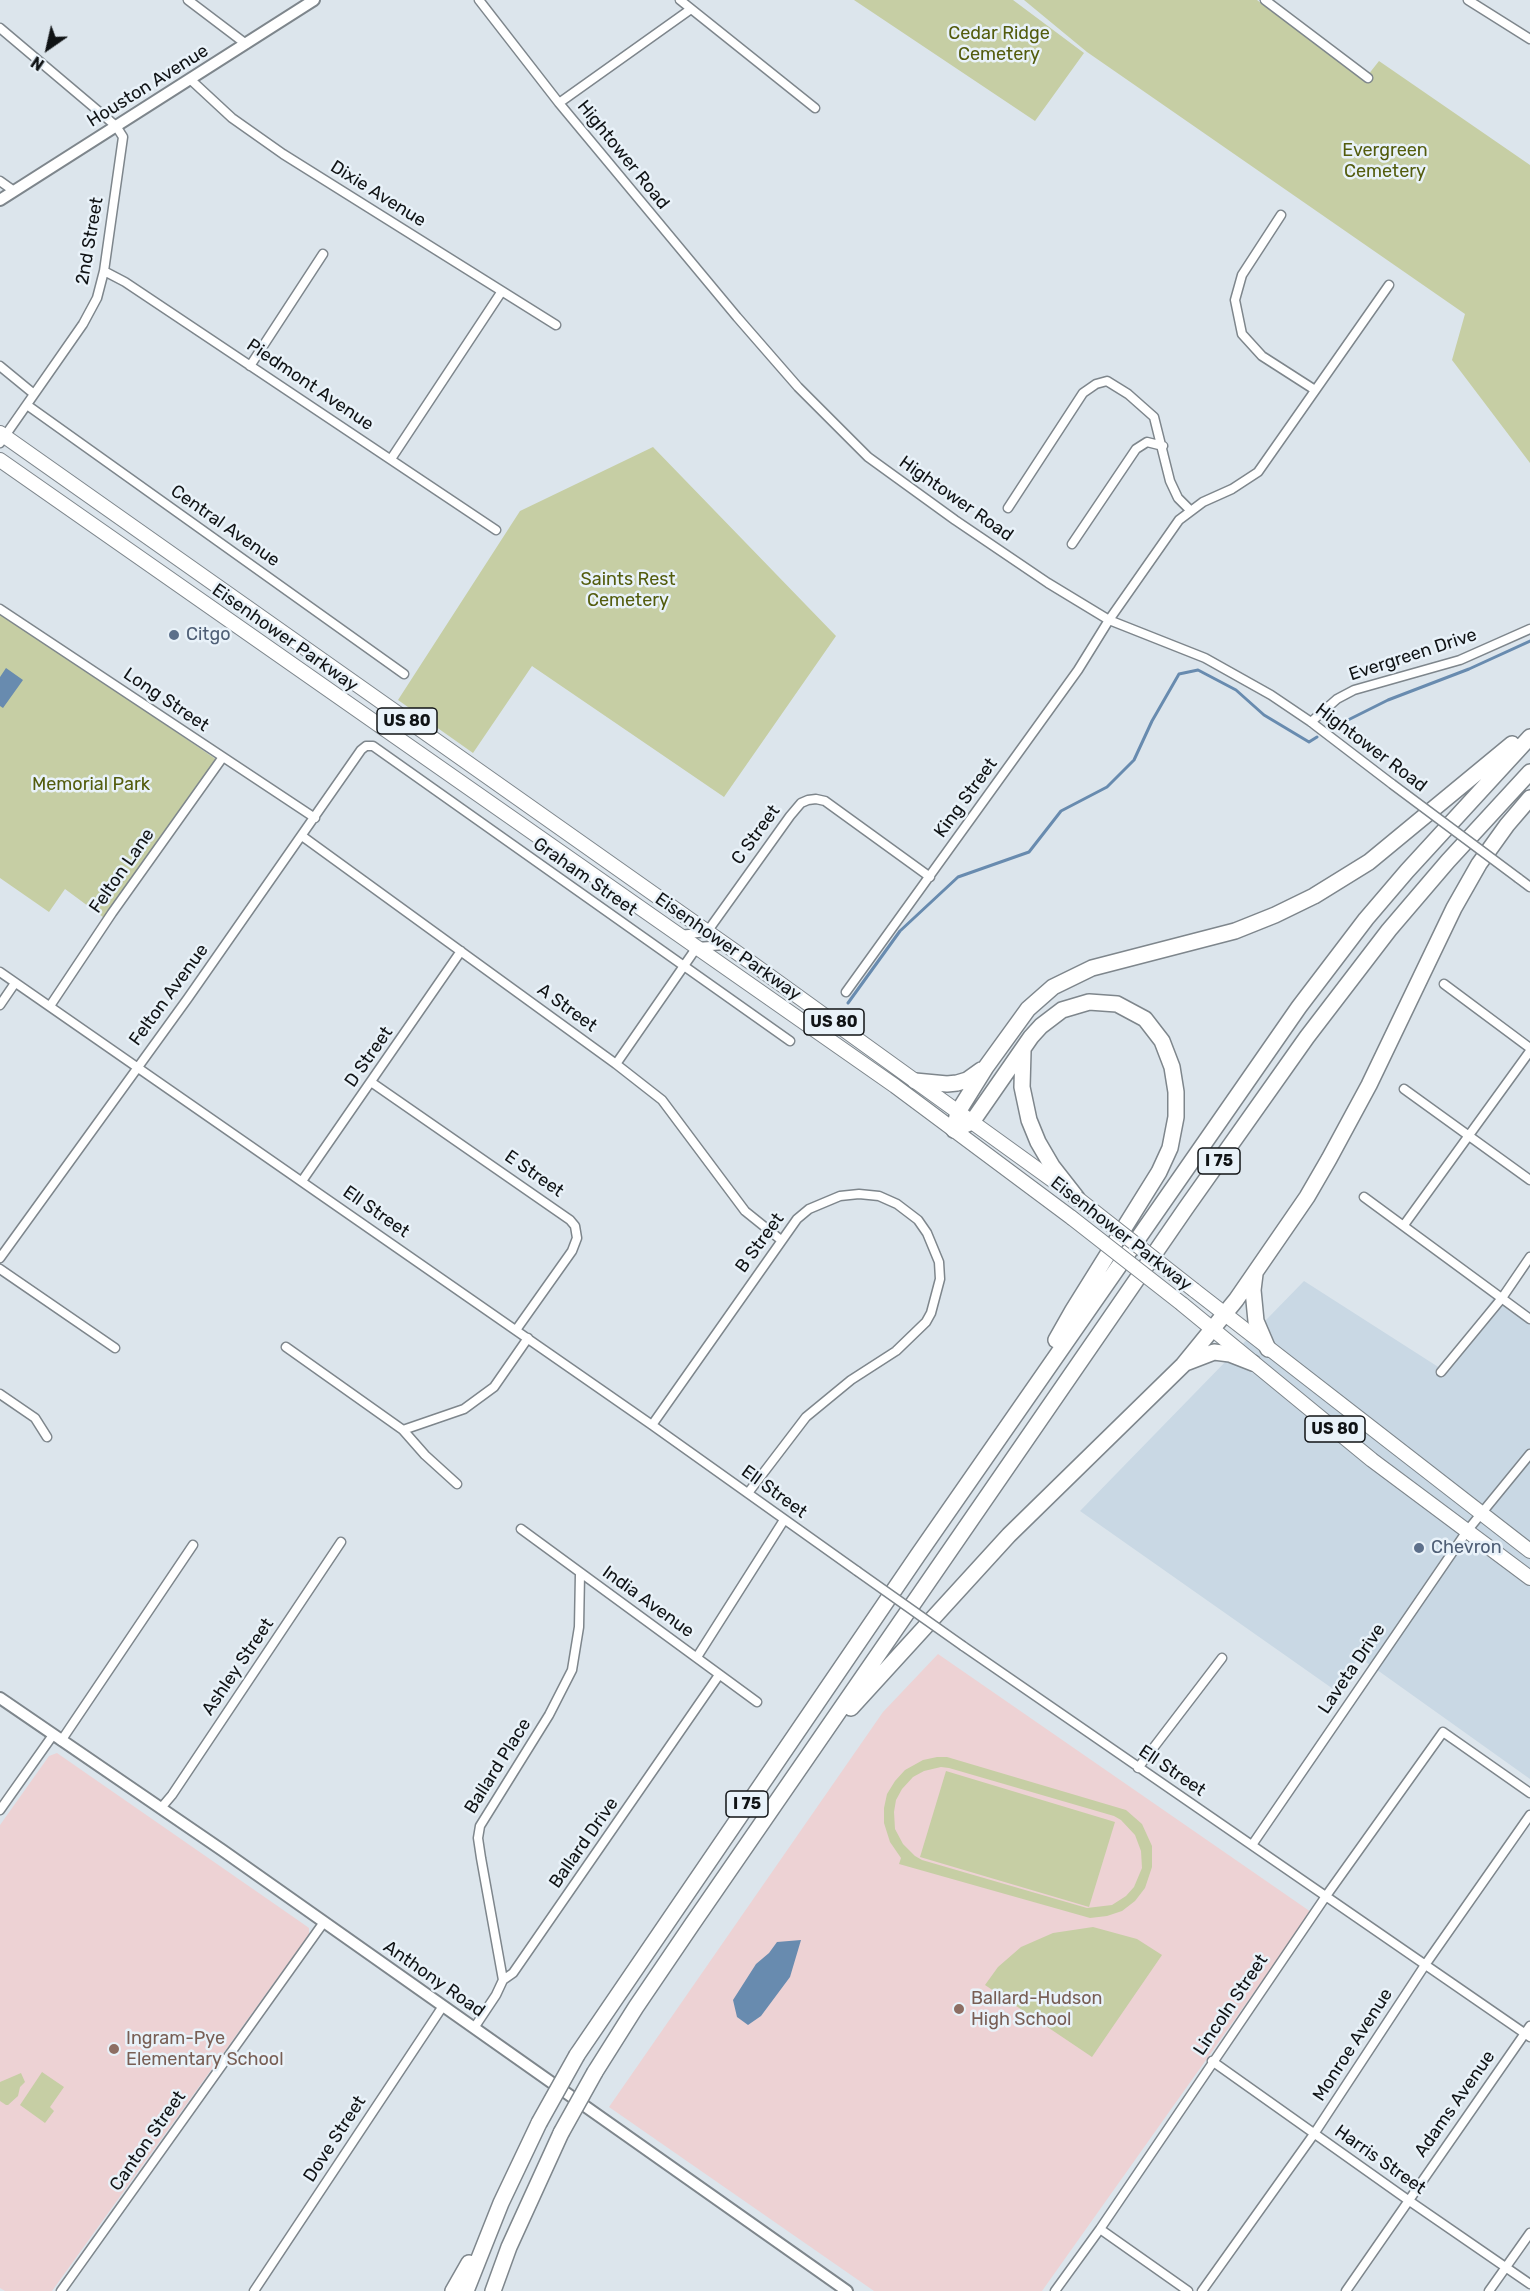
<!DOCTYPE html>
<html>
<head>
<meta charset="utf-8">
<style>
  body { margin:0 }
  #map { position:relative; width:1530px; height:2291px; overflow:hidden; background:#dce5ec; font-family:Rubik,sans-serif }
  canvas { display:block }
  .north { position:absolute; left:18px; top:18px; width:60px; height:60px; -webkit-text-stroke:4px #e9f2f9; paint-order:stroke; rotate:214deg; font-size:16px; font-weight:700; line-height:24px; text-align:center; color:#101315 }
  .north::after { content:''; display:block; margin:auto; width:21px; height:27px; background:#101315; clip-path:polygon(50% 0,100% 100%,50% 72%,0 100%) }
</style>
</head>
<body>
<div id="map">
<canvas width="1530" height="2291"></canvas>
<div class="north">N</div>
</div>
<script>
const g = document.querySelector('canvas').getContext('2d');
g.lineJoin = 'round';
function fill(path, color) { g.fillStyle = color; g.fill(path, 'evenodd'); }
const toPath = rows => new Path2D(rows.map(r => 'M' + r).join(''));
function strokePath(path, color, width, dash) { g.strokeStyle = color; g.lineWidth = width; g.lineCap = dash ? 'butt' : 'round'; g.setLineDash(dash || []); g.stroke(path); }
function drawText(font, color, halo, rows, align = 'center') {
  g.font = font + ' Rubik,sans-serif'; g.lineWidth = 5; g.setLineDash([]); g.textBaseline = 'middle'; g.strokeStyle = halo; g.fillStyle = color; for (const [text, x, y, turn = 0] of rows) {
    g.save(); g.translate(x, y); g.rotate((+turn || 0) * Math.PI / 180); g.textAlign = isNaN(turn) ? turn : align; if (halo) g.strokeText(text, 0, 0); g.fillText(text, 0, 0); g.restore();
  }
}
const built = toPath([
  [1304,1281,1443,1370,1499,1290,1530,1316,1530,1779,1359,1657,1336,1691,1080,1511]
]);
const education = toPath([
  [938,1654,1311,1912,1042,2291,874,2291,609,2107,883,1712],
  [57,1753,302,1923,309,1928,309,1934,52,2291,5,2291,0,2288,0,1825,49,1756]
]);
const green = toPath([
  [854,0,1013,0,1084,53,1035,121],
  [1024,0,1257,0,1364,80,1379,61,1530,165,1530,463,1452,360,1465,314,1087,52],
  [653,447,836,636,724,797,532,666,473,753,398,700,520,511],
  [0,611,220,762,107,920,65,889,49,912,0,878],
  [937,1757,947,1757,1126,1810,1142,1824,1152,1846,1152,1867,1145,1888,1135,1901,1122,1911,1107,1916,1090,1918,899,1864,901,1858,890,1842,884,1823,884,1808,887,1794,895,1781,905,1770,923,1760],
  [941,1767,949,1768,1114,1816,1121,1820,1135,1835,1141,1851,1142,1868,1134,1887,1126,1896,1112,1905,1087,1908,922,1860,915,1856,903,1844,895,1829,894,1812,896,1800,902,1789,913,1777,924,1771],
  [946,1771,1115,1822,1089,1907,920,1857],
  [1093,1927,1137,1939,1162,1955,1092,2057,985,1985,998,1967,1021,1947,1053,1933],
  [42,2072,64,2087,50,2107,54,2111,45,2123,20,2105],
  [21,2073,25,2082,20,2087,18,2096,8,2105,6,2105,0,2101,0,2082]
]);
const water = toPath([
  [6,668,23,680,3,708,0,706,0,677],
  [801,1940,790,1977,761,2016,748,2025,737,2017,733,2000,756,1964,769,1953,777,1942]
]);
const stream = toPath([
  [1332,728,1388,700,1469,669,1530,641],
  [848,1003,900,931,958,877,1029,852,1061,811,1107,787,1134,760,1152,721,1179,674,1198,670,1236,690,1264,715,1309,742,1317,737]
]);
const minor = toPath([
  [188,0,246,44],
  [479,0,559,103,737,317,798,387,868,457,955,520,1048,583,1109,620,1205,658,1271,695,1311,722,1392,784],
  [680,0,815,108],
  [1265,0,1368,78],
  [1468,0,1530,39],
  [0,28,116,126,123,137,104,271,97,298,83,324,0,443],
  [191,80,232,118,283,154,556,325],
  [559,103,691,9],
  [0,181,14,191],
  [1281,215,1242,275,1235,300,1242,334,1262,356,1315,390],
  [104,271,125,282,496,530],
  [0,366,34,394],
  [250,366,323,254],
  [27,405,404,674],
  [391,459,502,291],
  [1008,508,1083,393,1096,384,1107,381,1128,394,1154,417,1170,481,1178,498,1191,511],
  [1072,544,1136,449,1147,442,1163,446],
  [0,609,315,818],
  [1311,722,1337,699,1354,690,1460,660,1530,629],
  [302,836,616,1064,662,1100,745,1211,781,1240],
  [1518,878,1530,887],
  [680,935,707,932,790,816,801,803,808,800,816,799,825,801,930,877],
  [0,972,652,1425,857,1571],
  [1444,984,1530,1048],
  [846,992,1078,670,1109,620,1179,520,1203,502,1232,489,1258,472,1389,285],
  [0,1005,15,983],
  [50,1006,112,913,223,757],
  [616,1064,697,947,725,945],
  [371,1082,570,1220,575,1226,577,1238,572,1251,516,1330],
  [1404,1089,1530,1180],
  [302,1181,461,951],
  [1364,1197,1530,1319],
  [1404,1225,1530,1051],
  [0,1258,188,998,361,750,366,746,373,746,790,1041],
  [0,1269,115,1348],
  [286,1347,403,1430,464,1409,494,1387,528,1338],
  [1441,1372,1502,1298,1530,1257],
  [0,1394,35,1418,47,1437],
  [652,1425,797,1219,809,1209,840,1196,859,1194,879,1196,897,1204,918,1220,927,1233,939,1262,940,1279,931,1313,926,1322,896,1351,851,1380,806,1417,748,1493],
  [403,1430,425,1455,457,1484],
  [521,1529,757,1702],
  [963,1646,1530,2037],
  [697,1657,784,1520],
  [61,1741,193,1545],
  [1138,1768,1222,1658],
  [161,1808,172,1795,341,1542],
  [0,1810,53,1735],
  [1252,1845,1467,1531,1530,1454],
  [503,1980,481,1858,478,1838,480,1826,549,1715,572,1670,579,1627,580,1574],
  [474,2028,496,1995,503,1980,513,1973,719,1675],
  [1212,2061,1408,2200,1530,2284],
  [1100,2229,1188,2291],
  [61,2291,324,1922],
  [254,2291,443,2006],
  [1055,2291,1100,2229,1326,1896,1443,1732,1530,1793],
  [1202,2291,1314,2134,1425,1965,1530,1815],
  [1346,2291,1530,2026],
  [1489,2291,1530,2233]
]);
const tertiary = toPath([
  [0,200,314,0],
  [0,1698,222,1850,847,2291]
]);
const primary = toPath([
  [0,433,753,964,1069,1192],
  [0,460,895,1086,1072,1218],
  [1194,1290,1530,1551],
  [1182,1304,1372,1460,1530,1578]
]);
const motorway = toPath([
  [1023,1051,1022,1087,1029,1120,1038,1142,1052,1166,1077,1198],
  [915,1081,947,1084,957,1083,967,1080,981,1070],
  [954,1130,958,1112,986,1067,1028,1009,1053,987,1092,968,1235,931,1275,915,1314,896,1369,862,1512,744],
  [954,1130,972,1122,1031,1037,1041,1026,1062,1010,1089,1002,1117,1004,1145,1019,1162,1041,1172,1067,1176,1092,1176,1117,1170,1148,1159,1172,1073,1310,1056,1340],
  [1255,1274,1253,1290,1256,1321,1268,1349],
  [1188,1362,1214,1352,1230,1354,1253,1363],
  [851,1708,1009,1535,1183,1365,1236,1300,1307,1197,1329,1159,1369,1085,1454,908,1479,864,1507,825,1530,798],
  [577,2055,918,1555,1299,1007,1366,919,1407,871,1530,737],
  [595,2072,636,2007,693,1923,1186,1208,1307,1037,1389,930,1448,861,1530,772],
  [453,2291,469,2263],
  [466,2291,501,2203,539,2123],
  [493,2291,509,2247,561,2133]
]);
const minorBridge = toPath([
  [1392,784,1518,878],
  [857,1571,963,1646]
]);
const primaryBridge = toPath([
  [1077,1198,1194,1290],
  [1072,1218,1182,1304]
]);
const motorwayBridge = toPath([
  [539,2123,577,2055],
  [561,2133,595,2072]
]);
const markers = [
  [174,635,6,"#5c6f8a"],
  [1419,1548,6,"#5c6f8a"],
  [959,2009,6,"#8d6e63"],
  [114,2049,6,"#8d6e63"]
];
const shields = [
  [407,721,60],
  [834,1022,60],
  [1219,1161,42],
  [1335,1429,60],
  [747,1804,42]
];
const shieldNames = [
  ["US 80",407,721],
  ["US 80",834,1022],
  ["I 75",1219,1161],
  ["US 80",1335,1429],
  ["I 75",747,1804]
];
const parkNames = [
  ["Cedar Ridge",999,34],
  ["Cemetery",999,55],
  ["Evergreen",1385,151],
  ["Cemetery",1385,172],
  ["Saints Rest",628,580],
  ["Cemetery",628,601],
  ["Memorial Park",91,785]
];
const streetNames = [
  ["Houston Avenue",148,86,-32],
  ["Hightower Road",623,155,51],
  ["Dixie Avenue",378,194,32],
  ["2nd Street",90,241,-80],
  ["Piedmont Avenue",310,385,34],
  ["Hightower Road",956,499,35],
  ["Central Avenue",225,526,35],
  ["Eisenhower Parkway",285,638,35],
  ["Evergreen Drive",1413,655,-18],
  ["Long Street",166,700,34],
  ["Hightower Road",1371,748,37],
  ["King Street",966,798,-54],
  ["C Street",756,835,-54],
  ["Felton Lane",122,871,-55],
  ["Graham Street",585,877,35],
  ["Eisenhower Parkway",728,947,35],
  ["Felton Avenue",169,995,-54],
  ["A Street",567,1008,36],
  ["D Street",369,1057,-55],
  ["E Street",534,1174,35],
  ["Ell Street",376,1212,35],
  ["Eisenhower Parkway",1121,1234,38],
  ["B Street",760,1243,-54],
  ["Ell Street",774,1492,36],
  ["India Avenue",648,1602,36],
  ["Ashley Street",238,1667,-56],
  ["Laveta Drive",1352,1669,-56],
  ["Ballard Place",498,1766,-58],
  ["Ell Street",1172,1771,34],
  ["Ballard Drive",584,1843,-55],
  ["Anthony Road",434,1979,35],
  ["Lincoln Street",1231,2005,-56],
  ["Monroe Avenue",1353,2045,-57],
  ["Adams Avenue",1455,2104,-55],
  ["Dove Street",335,2139,-57],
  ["Canton Street",148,2141,-55],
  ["Harris Street",1380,2160,35]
];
const serviceNames = [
  ["Citgo",186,635],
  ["Chevron",1431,1548]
];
const educationNames = [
  ["Ballard-Hudson",971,1999],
  ["High School",971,2020],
  ["Ingram-Pye",126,2039],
  ["Elementary School",126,2060]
];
fill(built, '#c9d8e4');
fill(education, '#edd2d4');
fill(green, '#c6cea4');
fill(water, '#688baf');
strokePath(stream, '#688baf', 3);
strokePath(minor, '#7e868c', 11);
strokePath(tertiary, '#7e868c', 14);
strokePath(primary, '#7e868c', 16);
strokePath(motorway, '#7e868c', 18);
strokePath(minor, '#fff', 8);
strokePath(tertiary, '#fff', 10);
strokePath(primary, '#fff', 14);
strokePath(motorway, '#fff', 15);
strokePath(minorBridge, '#7e868c', 11, []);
strokePath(primaryBridge, '#7e868c', 16, []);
strokePath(motorwayBridge, '#7e868c', 18, []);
strokePath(minorBridge, '#fff', 8);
strokePath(primaryBridge, '#fff', 14);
strokePath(motorwayBridge, '#fff', 15);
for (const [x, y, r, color] of markers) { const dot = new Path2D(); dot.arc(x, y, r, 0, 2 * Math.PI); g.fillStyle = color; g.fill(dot); strokePath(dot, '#e9f2f9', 2); }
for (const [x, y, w] of shields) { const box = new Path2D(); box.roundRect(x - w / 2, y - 13, w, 26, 4.5); g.fillStyle = '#e9f2f9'; g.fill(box); strokePath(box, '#101315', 1.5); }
drawText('bold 16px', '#101315', null, shieldNames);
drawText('18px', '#535c0d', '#e9f2f9', parkNames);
drawText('18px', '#101315', '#e9f2f9', streetNames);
drawText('18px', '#4e5e75', '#e9f2f9', serviceNames, 'left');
drawText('18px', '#785e54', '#e9f2f9', educationNames, 'left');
</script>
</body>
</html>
